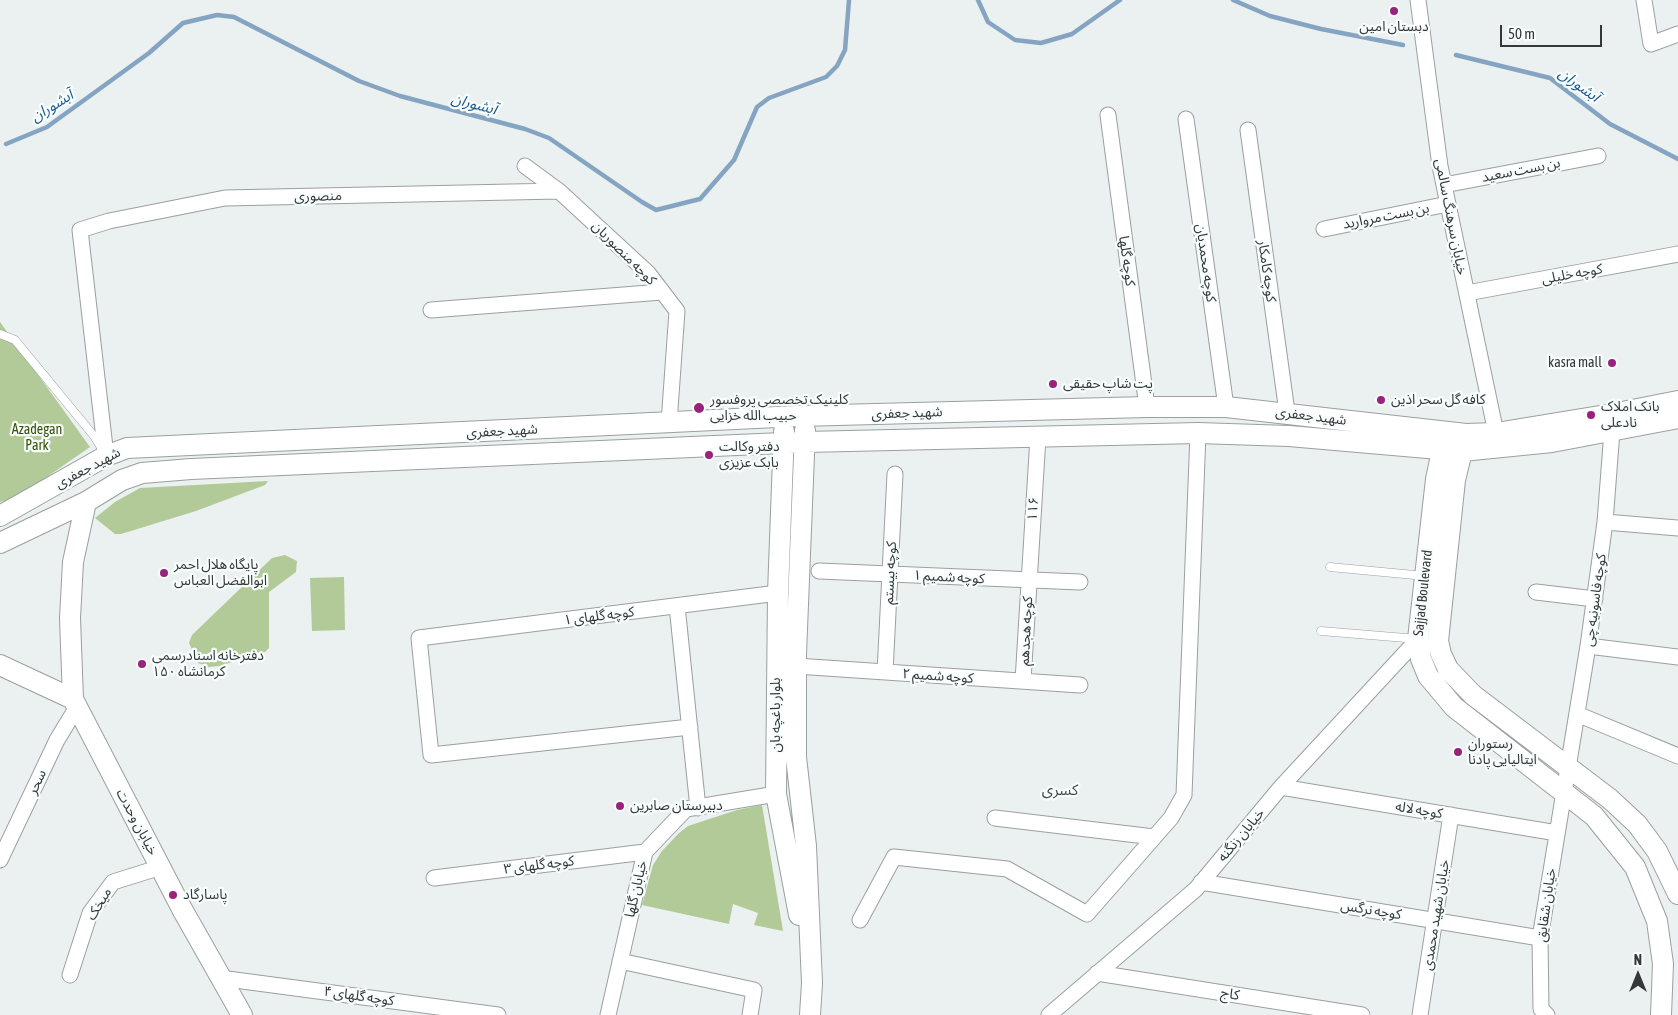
<!DOCTYPE html>
<html>
<head>
<meta charset="utf-8">
<style>
  body { margin:0 }
  #map { position:relative; width:1678px; height:1015px; overflow:hidden; background:#eaf1f0; font-family:"Asap Condensed",sans-serif }
  canvas { display:block }
  .north { position:absolute; left:1613px; top:950px; width:50px; height:50px; -webkit-text-stroke:4px #f7fefd; paint-order:stroke; rotate:0deg; font-size:14px; font-weight:700; line-height:20px; text-align:center; color:#353837 }
  .north::after { content:''; display:block; margin:auto; width:18px; height:22px; background:#353837; clip-path:polygon(50% 0,100% 100%,50% 72%,0 100%) }
  .scale { position:absolute; left:1500px; top:25px; width:102px; height:22px; box-sizing:border-box; border:2px solid #353837; border-top:0; padding-left:6px; font-size:15px; line-height:18px; white-space:nowrap; color:#353837; -webkit-text-stroke:4px #f7fefd; paint-order:stroke }
</style>
</head>
<body>
<div id="map">
<canvas width="1678" height="1015"></canvas>
<div class="north">N</div>
<div class="scale">50 m</div>
</div>
<script>
const g = document.querySelector('canvas').getContext('2d');
g.lineJoin = 'round';
function fill(path, color) { g.fillStyle = color; g.fill(path, 'evenodd'); }
const toPath = rows => new Path2D(rows.map(r => 'M' + r).join(''));
function strokePath(path, color, width, dash) { g.strokeStyle = color; g.lineWidth = width; g.lineCap = dash ? 'butt' : 'round'; g.setLineDash(dash || []); g.stroke(path); }
function drawText(font, color, halo, rows, align = 'center') {
  g.font = font + ' "Asap Condensed","Noto Sans Arabic",sans-serif'; g.lineWidth = 4.5; g.setLineDash([]); g.textBaseline = 'middle'; g.strokeStyle = halo; g.fillStyle = color; for (const [text, x, y, turn = 0] of rows) {
    g.save(); g.translate(x, y); g.rotate((+turn || 0) * Math.PI / 180); g.textAlign = isNaN(turn) ? turn : align; if (halo) g.strokeText(text, 0, 0); g.fillText(text, 0, 0); g.restore();
  }
}
const green = toPath([
  [0,322,90,447,18,497,0,502],
  [268,481,265,485,196,511,121,534,115,534,95,518,115,502,140,488],
  [285,555,297,561,296,572,269,592,269,648,265,652,219,666,208,667,198,663,189,643,192,635,272,558],
  [344,577,345,630,312,631,310,578],
  [762,805,783,931,754,925,758,913,733,904,729,924,642,905,653,865,662,851,678,834,688,826,737,810]
]);
const stream = toPath([
  [978,0,988,22,1015,40,1041,43,1072,34,1120,0],
  [1233,0,1270,16,1321,29,1403,45],
  [1456,55,1550,78,1610,124,1678,159],
  [6,144,47,127,149,53,183,23,217,15,234,17,359,81,400,96,525,129,549,138,642,202,656,210,700,199,734,160,757,107,769,98,826,77,837,66,845,50,849,0]
]);
const lane = toPath([
  [0,334,15,340,94,436,102,449],
  [1330,567,1425,576],
  [1321,631,1418,639]
]);
const street = toPath([
  [1418,0,1440,166,1496,433],
  [1644,0,1651,44,1678,34],
  [1108,115,1147,407],
  [1186,119,1226,407],
  [1248,130,1287,412],
  [525,166,559,191,648,273,677,311,669,423],
  [1444,185,1598,156],
  [1324,229,1448,204],
  [1467,293,1678,254],
  [431,310,662,292],
  [106,456,80,230,109,221,225,198,559,191],
  [1605,522,1678,528],
  [819,571,1080,582],
  [1536,592,1595,599],
  [677,606,698,808],
  [1588,646,1678,657],
  [796,666,1080,685],
  [885,672,895,474],
  [1023,681,1038,437],
  [1577,714,1678,756],
  [690,727,431,755,419,638,778,593],
  [1281,787,1557,833],
  [995,818,1154,837],
  [0,860,57,740,77,707],
  [434,878,645,852],
  [1201,882,1540,938],
  [860,920,894,857,1007,869,1087,914,1171,818,1184,795,1198,433],
  [620,961,754,990,750,1015],
  [1097,973,1362,1015],
  [70,975,90,913,113,882,161,867],
  [220,978,498,1015],
  [608,1015,645,852,686,809,776,794],
  [1049,1015,1196,889,1281,787,1418,639],
  [1420,1015,1451,815],
  [1547,1015,1541,1009,1540,938,1588,646,1605,522,1612,431]
]);
const secondary = toPath([
  [805,430,796,654,796,757,806,846,812,983,810,1015],
  [784,431,778,593,776,794,799,915],
  [1445,437,1436,479,1418,639,1421,659,1428,676,1454,707,1594,816,1635,867,1657,921,1663,964,1661,1015],
  [1465,439,1455,480,1438,641,1441,654,1448,669,1473,695,1610,799,1637,824,1657,851,1678,894],
  [0,516,106,456,127,448,798,416,1147,407,1226,407,1466,434,1496,433,1612,414,1678,401],
  [0,543,86,502,122,480,142,473,191,469,805,442,1198,433,1289,436,1462,451,1552,442,1678,418],
  [0,665,73,699,182,909,242,1015],
  [73,699,70,618,73,562,86,502]
]);
const markers = [
  [1394,11,5,"#99227d"],
  [1612,363,5,"#99227d"],
  [1053,384,5,"#99227d"],
  [1381,400,5,"#99227d"],
  [699,408,6,"#99227d"],
  [1591,415,5,"#99227d"],
  [709,455,5,"#99227d"],
  [164,573,5,"#99227d"],
  [142,664,5,"#99227d"],
  [1458,752,5,"#99227d"],
  [620,806,5,"#99227d"],
  [173,895,5,"#99227d"]
];
const poiNames = [
  ["دبستان امین",1394,27,"center"],
  ["kasra mall",1602,363,"right"],
  ["پت شاپ حقیقی",1063,384],
  ["کلینیک تخصصی پروفسور",710,400],
  ["حبیب الله خزایی",710,416],
  ["کافه گل سحر اذین",1391,400],
  ["بانک املاک",1601,407],
  ["نادعلی",1601,423],
  ["دفتر وکالت",719,447],
  ["بابک عزیزی",719,463],
  ["پایگاه هلال احمر",174,565],
  ["ابوالفضل العباس",174,581],
  ["دفترخانه اسنادرسمی",152,656],
  ["۱۵۰ کرمانشاه",152,672],
  ["رستوران",1468,744],
  ["ایتالیایی پادنا",1468,760],
  ["دبیرستان صابرین",630,806],
  ["پاسارگاد",183,895]
];
const streetNames = [
  ["بن بست سعید",1521,170,-11],
  ["منصوری",318,196,-1],
  ["بن بست مروارید",1386,216,-11],
  ["خیابان سرهنگ سالمی",1451,217,79],
  ["کوچه منصوریان",624,253,45],
  ["کوچه گلها",1127,261,82],
  ["کوچه محمدیان",1206,263,82],
  ["کوچه کامکار",1267,271,82],
  ["کوچه خلیلی",1572,274,-10],
  ["شهید جعفری",907,413,-2],
  ["شهید جعفری",1311,416,7],
  ["شهید جعفری",502,431,-3],
  ["شهید جعفری",88,468,-28],
  ["۱۱۶",1033,509,-86],
  ["کوچه بیستم",890,573,-87],
  ["کوچه شمیم ۱",949,577,3],
  ["Sajjad Boulevard",1423,593,-84],
  ["کوچه فاسونیه چی",1595,600,-82],
  ["کوچه گلهای ۱",599,616,-7],
  ["کوچه هجدهم",1026,631,-87],
  ["کوچه شمیم ۲",938,676,4],
  ["بلوار باغچه بان",776,715,-90],
  ["سحر",37,782,-65],
  ["کوچه لاله",1419,810,9],
  ["خیابان وحدت",137,822,62],
  ["خیابان زنگنه",1241,835,-50],
  ["کوچه گلهای ۳",539,865,-7],
  ["خیابان گلها",636,889,-77],
  ["میخک",99,904,-59],
  ["خیابان شقایق",1546,905,-82],
  ["کوچه نرگس",1371,910,9],
  ["خیابان شهید محمدی",1436,915,-81],
  ["کاج",1230,994,9],
  ["کوچه گلهای ۴",359,996,8]
];
const parkNames = [
  ["Azadegan",37,430],
  ["Park",37,446]
];
const waterNames = [
  ["آبشوران",1579,85,36],
  ["آبشوران",474,104,15],
  ["آبشوران",52,106,-32]
];
const neighbourhoodNames = [
  ["کسری",1060,790]
];
fill(green, '#b2ca97');
strokePath(stream, '#85a4c2', 4.5);
strokePath(lane, '#9aa09f', 9);
strokePath(street, '#9aa09f', 17);
strokePath(secondary, '#9aa09f', 22);
strokePath(lane, '#fff', 8);
strokePath(street, '#fff', 15);
strokePath(secondary, '#fff', 20);
for (const [x, y, r, color] of markers) { const dot = new Path2D(); dot.arc(x, y, r, 0, 2 * Math.PI); g.fillStyle = color; g.fill(dot); strokePath(dot, '#f7fefd', 2); }
drawText('14px', '#353837', '#f7fefd', poiNames, 'left');
drawText('14px', '#353837', '#f7fefd', streetNames);
drawText('14px', '#375300', '#f7fefd', parkNames);
drawText('italic 15px', '#1c598e', '#f7fefd', waterNames);
drawText('15px', '#414646', '#f7fefd', neighbourhoodNames);
</script>
</body>
</html>
